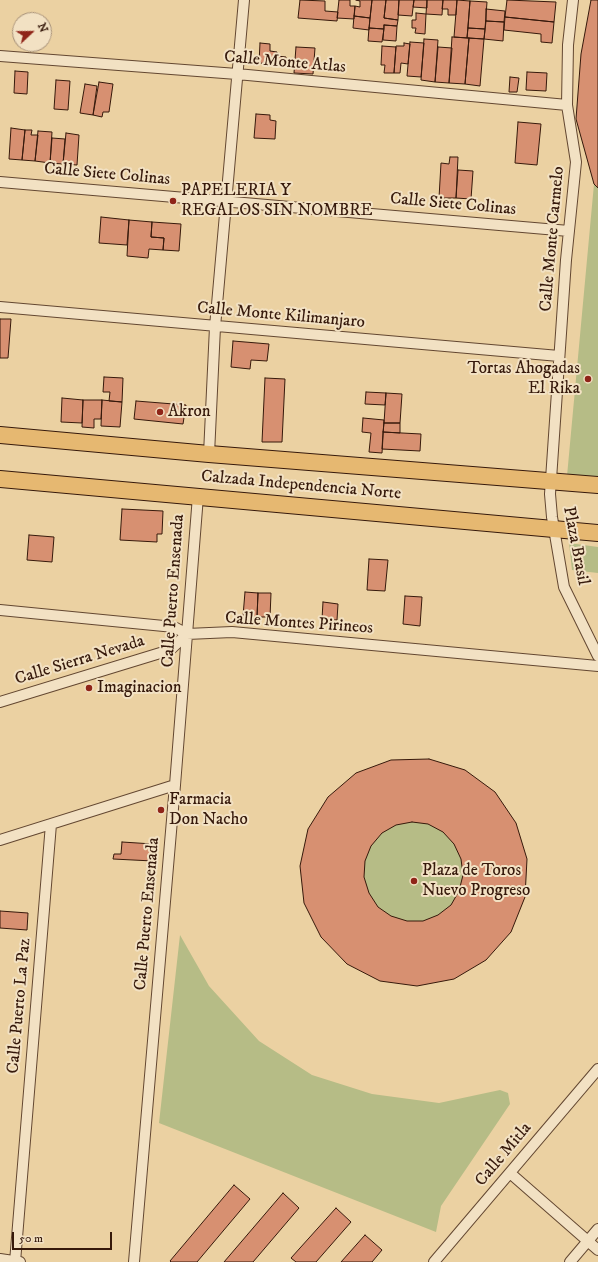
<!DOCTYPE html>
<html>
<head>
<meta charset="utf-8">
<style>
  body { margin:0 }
  #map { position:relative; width:598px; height:1262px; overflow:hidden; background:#ebd1a2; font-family:"IM FELL DW Pica",serif }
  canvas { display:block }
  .north { position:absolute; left:12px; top:12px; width:40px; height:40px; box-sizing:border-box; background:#f2e1c3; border:1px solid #a79179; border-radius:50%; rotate:68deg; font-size:11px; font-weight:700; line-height:16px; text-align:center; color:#36190b }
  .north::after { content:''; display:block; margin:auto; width:14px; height:18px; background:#8f2418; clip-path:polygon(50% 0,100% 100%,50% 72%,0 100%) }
  .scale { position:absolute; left:12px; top:1232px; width:100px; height:18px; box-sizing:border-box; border:2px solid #36190b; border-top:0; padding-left:5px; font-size:12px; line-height:14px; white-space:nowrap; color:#36190b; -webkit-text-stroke:3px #f2e1c3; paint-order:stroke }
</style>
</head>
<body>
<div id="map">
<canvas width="598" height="1262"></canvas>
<div class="north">N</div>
<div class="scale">50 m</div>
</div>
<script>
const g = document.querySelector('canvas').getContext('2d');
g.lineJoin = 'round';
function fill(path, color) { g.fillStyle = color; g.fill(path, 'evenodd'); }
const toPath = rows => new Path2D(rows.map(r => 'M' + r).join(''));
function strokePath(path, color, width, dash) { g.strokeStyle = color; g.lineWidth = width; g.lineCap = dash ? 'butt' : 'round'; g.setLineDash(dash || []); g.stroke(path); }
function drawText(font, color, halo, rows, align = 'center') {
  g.font = font + ' "IM FELL DW Pica",serif'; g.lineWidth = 4; g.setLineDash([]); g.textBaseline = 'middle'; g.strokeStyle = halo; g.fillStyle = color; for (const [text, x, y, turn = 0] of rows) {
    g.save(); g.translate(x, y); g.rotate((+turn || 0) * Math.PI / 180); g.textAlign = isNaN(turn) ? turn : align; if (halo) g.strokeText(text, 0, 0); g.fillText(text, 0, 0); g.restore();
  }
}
const green = toPath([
  [598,0,598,477,567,476,594,184,576,119],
  [569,543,598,547,598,573,572,570],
  '302 872a112 112 0 1 1 224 0a112 112 0 1 1-224 0Z',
  [180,935,209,986,259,1041,312,1075,372,1094,439,1103,500,1090,508,1093,510,1104,441,1206,436,1232,159,1123]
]);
const building = toPath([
  [300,0,325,1,325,11,338,12,337,21,298,18,300,0],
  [339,0,350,0,350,6,355,6,354,19,337,18,339,0],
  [356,0,372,0,370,18,354,16,355,6,360,7,360,1,356,0],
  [372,0,386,0,384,18,398,20,397,26,384,25,384,29,369,28,372,0],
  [386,0,399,0,398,20,384,18,386,0],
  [399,0,414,0,412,16,398,15,399,0],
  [414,0,427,0,427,8,413,7,414,0],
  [427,0,443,0,442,15,426,14,427,0],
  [443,0,457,0,456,15,448,15,448,9,442,9,443,0],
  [457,0,470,1,467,38,454,37,457,0],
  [507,0,556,2,554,22,505,17,507,0],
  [591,0,598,0,598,188,594,184,576,119,581,54,591,0],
  [470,1,487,2,485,29,468,28,470,1],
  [486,9,505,11,504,22,486,21,486,9],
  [416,13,426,14,425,34,415,33,416,28,412,28,412,20,416,20,416,13],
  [354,16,370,18,369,30,353,28,354,16],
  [505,17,554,22,552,43,541,42,541,34,504,30,505,17],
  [486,21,504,22,503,41,484,39,486,21],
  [384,25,397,26,396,41,383,40,384,25],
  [369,28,384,29,382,42,368,41,369,28],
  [468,28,485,29,484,39,467,38,468,28],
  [452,37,469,38,465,84,449,83,452,37],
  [469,38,484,39,480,86,465,84,469,38],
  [424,39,438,40,435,82,421,80,424,39],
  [410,42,424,43,421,77,407,76,410,42],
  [260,43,270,44,270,51,277,52,277,56,286,57,285,65,259,63,260,43],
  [404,43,410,44,408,64,401,63,400,73,394,73,396,46,404,46,404,43],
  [382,46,396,47,394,73,384,73,385,65,381,65,382,46],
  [296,47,315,48,313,74,294,73,296,47],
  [438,47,452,48,449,83,435,82,438,47],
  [15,71,28,72,27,94,14,93,15,71],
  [527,72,547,73,546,91,526,90,527,72],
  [510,77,519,78,517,92,509,92,510,77],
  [56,80,70,81,68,110,54,109,56,80],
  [99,82,113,84,109,112,103,112,102,117,93,115,99,82],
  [85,84,97,86,93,115,80,113,85,84],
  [256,114,270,115,270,120,276,121,275,139,254,138,256,114],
  [518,122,541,124,537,165,515,163,518,122],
  [11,128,25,130,22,160,9,159,11,128],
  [25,130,32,130,31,135,38,135,35,161,22,160,25,130],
  [38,131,52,132,50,163,35,161,38,131],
  [66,133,79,135,77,165,63,164,66,133],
  [52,138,65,139,63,164,50,163,52,138],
  [450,157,458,157,456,198,439,198,441,163,449,164,450,157],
  [458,170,473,171,471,199,456,198,458,170],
  [101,217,129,220,127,245,99,243,101,217],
  [129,220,152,222,151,237,164,238,163,250,149,249,148,258,127,256,129,220],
  [152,222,181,224,179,251,163,250,164,238,151,237,152,222],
  [0,319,11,319,8,358,0,358,0,319],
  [233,341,269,344,267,361,251,360,250,369,231,367,233,341],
  [104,377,123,378,122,402,109,401,110,392,103,392,104,377],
  [265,378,285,379,282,442,262,442,265,378],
  [366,392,386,393,385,405,365,404,366,392],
  [386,393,402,394,400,423,384,423,386,393],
  [62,398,83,400,82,423,61,422,62,398],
  [83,400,102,400,101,419,94,419,94,428,82,427,83,400],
  [102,400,122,402,120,427,101,426,102,400],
  [136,401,186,405,183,424,134,419,136,401],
  [363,418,384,420,382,453,369,452,371,433,362,432,363,418],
  [384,423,400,423,400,433,383,432,384,423],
  [383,432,421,434,420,451,382,449,383,432],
  [122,509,163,511,162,534,157,534,157,542,120,540,122,509],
  [29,535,54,537,52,562,27,560,29,535],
  [369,559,388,560,385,591,367,590,369,559],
  [245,592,258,593,257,617,243,616,245,592],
  [258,593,271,593,270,617,257,617,258,593],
  [405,596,422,597,420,626,403,624,405,596],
  [323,602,338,604,337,620,322,619,323,602],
  [429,759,465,770,495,792,516,823,527,859,525,897,511,932,486,960,454,979,417,986,380,981,347,964,321,937,304,903,300,866,308,829,328,797,356,773,391,760,429,759],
  [412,822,428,824,443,832,454,844,461,859,463,875,459,891,451,905,438,915,423,921,407,921,391,916,378,907,369,893,364,877,365,861,371,846,382,833,396,825,412,822],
  [122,842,153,844,153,861,113,859,114,854,121,854,122,842],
  [0,911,28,913,27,930,0,928,0,911],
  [234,1185,250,1199,197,1262,171,1262,170,1261,234,1185],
  [283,1193,299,1208,253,1262,224,1262,283,1193],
  [336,1208,351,1222,316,1262,296,1262,291,1258,336,1208],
  [365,1235,382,1250,372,1262,341,1262,365,1235]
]);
const street = toPath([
  [573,0,568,45,567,105,576,162,566,260,550,494,552,517,564,587,598,656],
  [0,56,237,74,567,105],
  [0,182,569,231],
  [0,307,559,356],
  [209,454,215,327,244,0],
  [0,610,174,627,187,634,232,632,598,666],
  [0,702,170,650,187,634],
  [0,840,175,785],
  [510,1173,598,1250],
  [0,1259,20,1262],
  [15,1262,51,824],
  [134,1262,175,785,198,496],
  [434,1262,598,1069],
  [570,1262,598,1229]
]);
const primary = toPath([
  [0,435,209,454,598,485],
  [0,479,598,533]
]);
const markers = [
  [173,201,4,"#8f2418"],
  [588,379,4,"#8f2418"],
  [160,412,4,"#8f2418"],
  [89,688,4,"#8f2418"],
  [161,810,4,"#8f2418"],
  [414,881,4,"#8f2418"]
];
const streetNames = [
  ["Calle Monte Atlas",285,63,5],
  ["Calle Siete Colinas",107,175,5],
  ["Calle Siete Colinas",453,205,5],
  ["Calle Monte Carmelo",553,239,-85],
  ["Calle Monte Kilimanjaro",281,316,5],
  ["Calzada Independencia Norte",301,486,5],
  ["Plaza Brasil",575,546,79],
  ["Calle Puerto Ensenada",174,591,-86],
  ["Calle Montes Pirineos",299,624,4],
  ["Calle Sierra Nevada",80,661,-17],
  ["Calle Puerto Ensenada",148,914,-85],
  ["Calle Puerto La Paz",20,1006,-85],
  ["Calle Mitla",504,1155,-50]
];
const poiNames = [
  ["PAPELERIA Y",181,191],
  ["REGALOS SIN NOMBRE",181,211],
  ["Tortas Ahogadas",580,369,"right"],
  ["El Rika",580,389,"right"],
  ["Akron",168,412],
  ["Imaginacion",97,688],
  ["Farmacia",169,800],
  ["Don Nacho",169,820],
  ["Plaza de Toros",422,871],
  ["Nuevo Progreso",422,891]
];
fill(green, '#b6bc86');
fill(building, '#d79071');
strokePath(building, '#36190b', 1);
strokePath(street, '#634731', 12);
strokePath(primary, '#36190b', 18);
strokePath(street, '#f2e1c3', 10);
strokePath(primary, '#e6b871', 16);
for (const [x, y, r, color] of markers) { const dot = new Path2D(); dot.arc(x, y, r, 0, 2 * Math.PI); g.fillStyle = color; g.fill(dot); strokePath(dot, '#f2e1c3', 1.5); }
drawText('17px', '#36190b', '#f2e1c3', streetNames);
drawText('17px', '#36190b', '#f2e1c3', poiNames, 'left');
</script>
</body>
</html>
